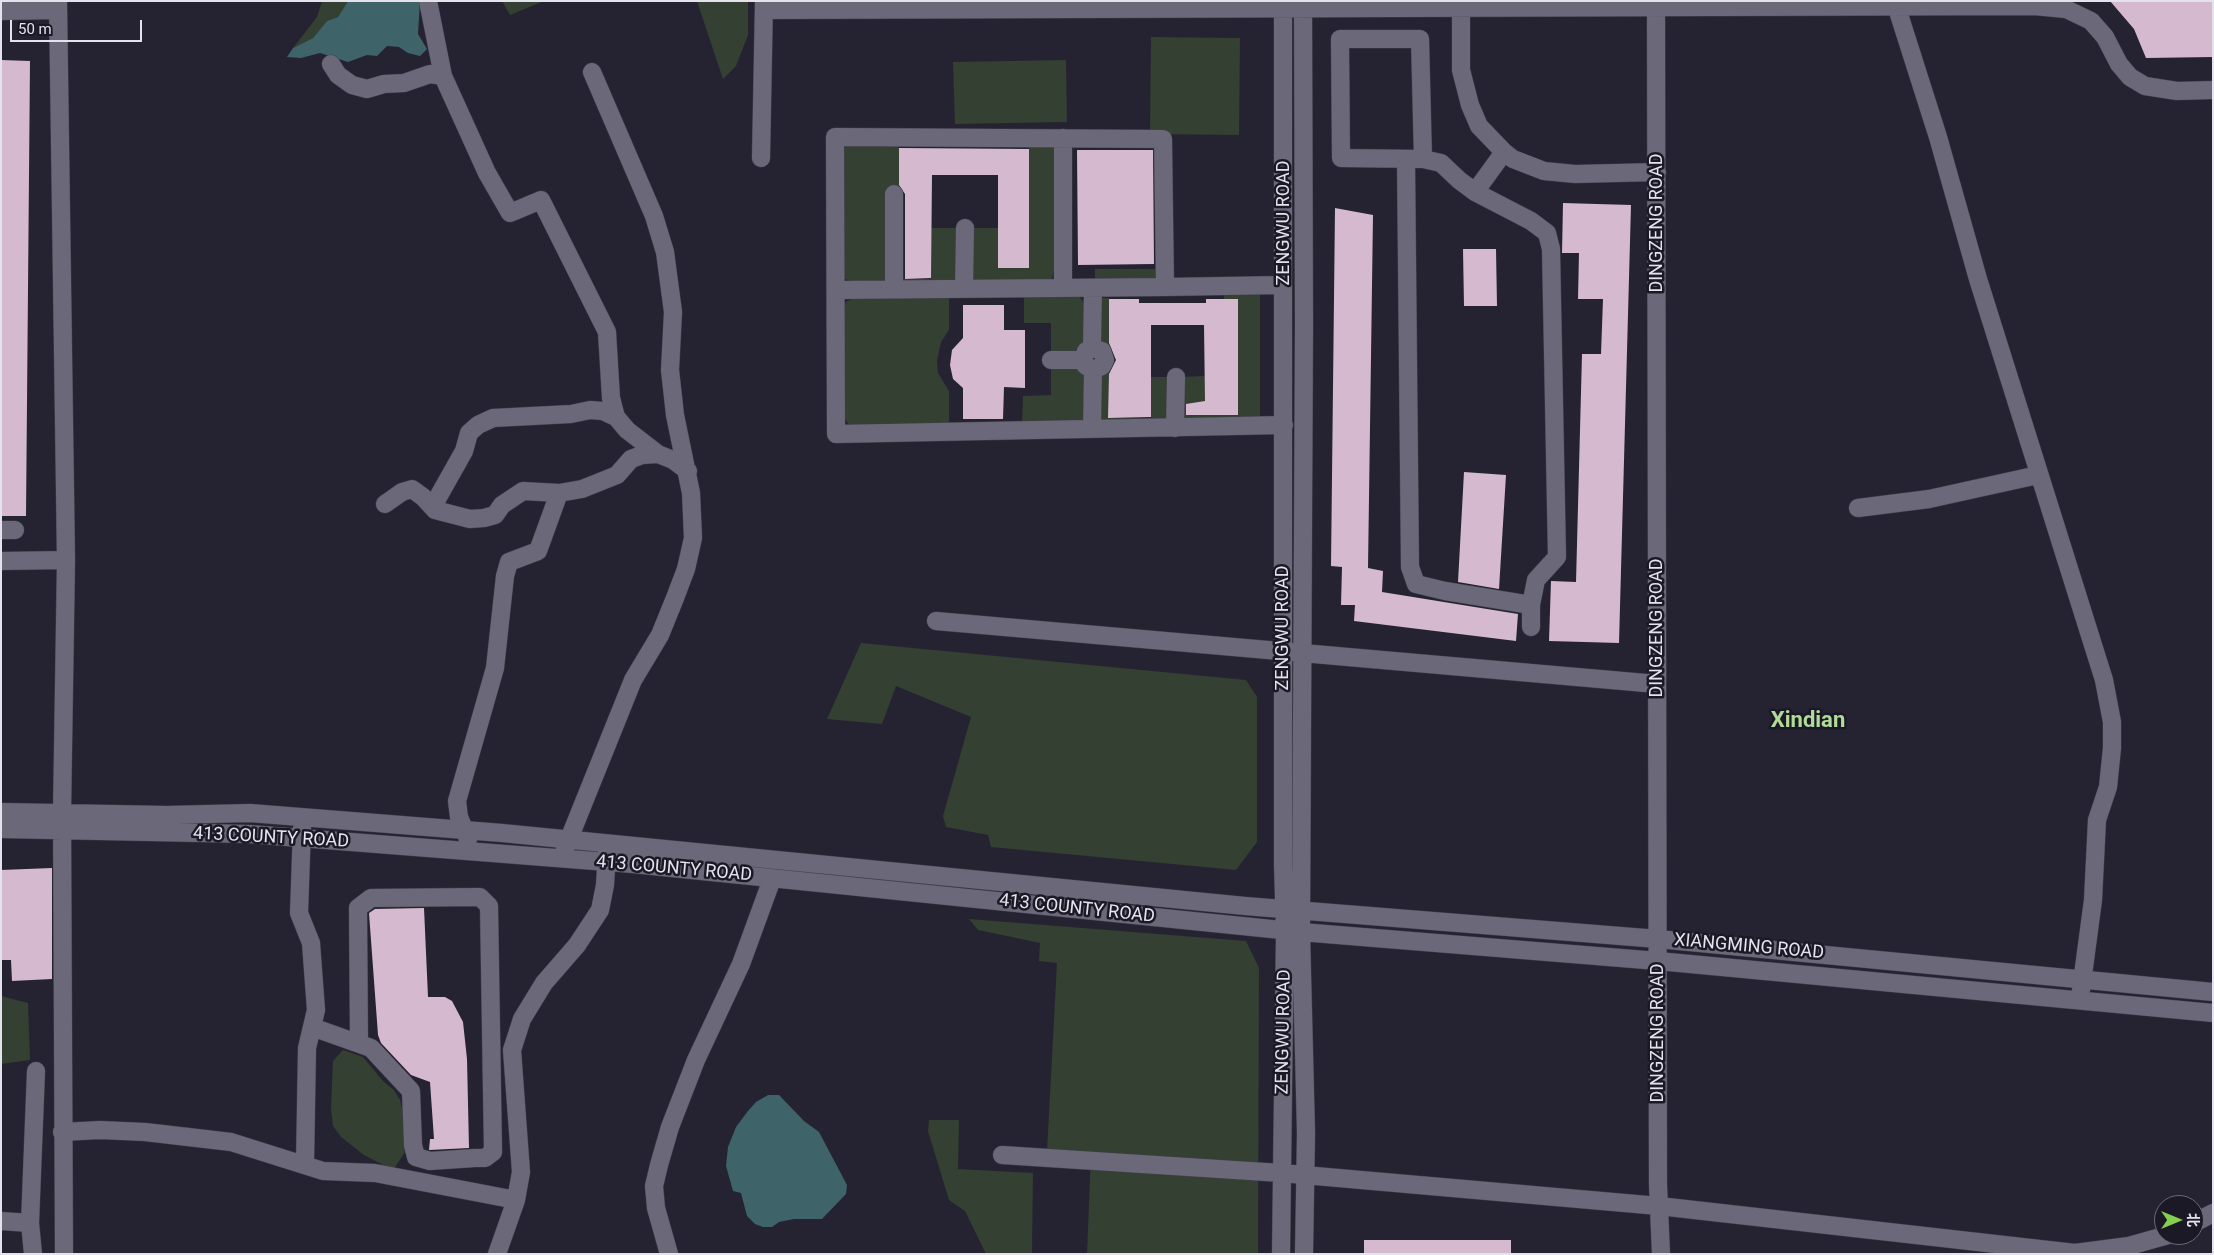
<!DOCTYPE html>
<html>
<head>
<meta charset="utf-8">
<style>
  body { margin:0 }
  #map { position:relative; width:2214px; height:1255px; overflow:hidden; background:#252331; font-family:Roboto,"Noto Sans SC",sans-serif }
  canvas { display:block }
  .frame { position:absolute; inset:0; border:2px solid #e4e2ec; pointer-events:none }
  .north { position:absolute; left:2154px; top:1195px; width:50px; height:50px; box-sizing:border-box; background:#1c1927; border:1px solid #6c6976; border-radius:50%; rotate:90deg; font-size:14px; font-weight:700; line-height:20px; text-align:center; color:#e4e2ec }
  .north::after { content:''; display:block; margin:auto; width:18px; height:22px; background:#84cf4d; clip-path:polygon(50% 0,100% 100%,50% 72%,0 100%) }
  .scale { position:absolute; left:10px; top:20px; width:132px; height:22px; box-sizing:border-box; border:2px solid #e4e2ec; border-top:0; padding-left:6px; font-size:15px; line-height:18px; white-space:nowrap; color:#e4e2ec; -webkit-text-stroke:4px #1c1927; paint-order:stroke }
</style>
</head>
<body>
<div id="map">
<canvas width="2214" height="1255"></canvas>
<div class="frame"></div>
<div class="north">北</div>
<div class="scale">50 m</div>
</div>
<script>
const g = document.querySelector('canvas').getContext('2d');
g.lineJoin = 'round';
function fill(path, color) { g.fillStyle = color; g.fill(path, 'evenodd'); }
const toPath = rows => new Path2D(rows.map(r => 'M' + r).join(''));
function strokePath(path, color, width, dash) { g.strokeStyle = color; g.lineWidth = width; g.lineCap = dash ? 'butt' : 'round'; g.setLineDash(dash || []); g.stroke(path); }
function drawText(font, color, halo, rows, align = 'center') {
  g.font = font + ' Roboto,sans-serif'; g.lineWidth = 5; g.setLineDash([]); g.textBaseline = 'middle'; g.strokeStyle = halo; g.fillStyle = color; for (const [text, x, y, turn = 0] of rows) {
    g.save(); g.translate(x, y); g.rotate((+turn || 0) * Math.PI / 180); g.textAlign = isNaN(turn) ? turn : align; if (halo) g.strokeText(text, 0, 0); g.fillText(text, 0, 0); g.restore();
  }
}
const green = toPath([
  [322,1,348,1,338,17,327,21,313,38,293,48,317,17],
  [502,1,544,1,510,15],
  [697,1,748,1,748,35,736,66,723,79],
  [1151,37,1240,38,1239,135,1150,134],
  [1066,60,1067,122,955,124,953,62],
  [854,141,1054,143,1054,270,1051,282,972,284,973,228,998,228,998,268,1029,268,1029,146,899,146,899,186,889,186,889,283,855,283,845,279,841,271,844,148],
  [931,228,958,228,957,283,899,284,899,279,931,279],
  [1095,269,1162,269,1162,283,1095,284],
  [1224,291,1260,291,1260,421,1180,423,1180,377,1205,376,1237,415,1238,299,1224,299],
  [949,295,949,330,941,342,937,361,938,373,949,391,949,426,857,428,849,425,843,416,841,311,846,302,853,298],
  [1079,296,1084,303,1086,346,1076,353,1051,353,1051,323,1024,323,1024,297],
  [1099,298,1109,298,1109,418,1151,418,1151,377,1170,377,1171,423,1099,420],
  [1051,367,1078,367,1087,377,1085,418,1079,423,1022,423,1023,396,1051,395],
  [861,643,1246,680,1257,697,1257,842,1236,870,991,847,988,835,946,827,943,816,971,717,896,686,882,724,827,719],
  [969,919,1246,941,1259,968,1258,1254,1087,1254,1091,1154,1047,1151,1057,963,1039,961,1040,943,978,930],
  [1,996,28,1003,30,1060,1,1064],
  [343,1050,363,1057,383,1081,394,1090,400,1100,403,1113,405,1152,393,1170,364,1155,341,1137,333,1126,331,1108,333,1061],
  [929,1120,959,1120,958,1169,1033,1173,1032,1254,986,1254,965,1211,949,1200,928,1131]
]);
const water = toPath([
  [348,1,420,1,418,34,427,49,420,56,408,53,399,47,387,46,377,56,367,55,348,62,320,53,301,58,287,57,293,48,313,38,327,21,338,17],
  [768,1095,779,1095,804,1121,819,1132,847,1185,846,1194,822,1219,794,1219,779,1222,772,1227,763,1227,755,1224,747,1216,741,1193,733,1191,726,1166,728,1147,736,1127,748,1111,756,1102]
]);
const building = toPath([
  [2110,1,2213,1,2213,57,2146,58,2134,29],
  [1,60,30,61,26,516,1,516],
  [899,148,1029,149,1029,268,998,268,998,175,932,175,931,278,905,279,905,194,899,185],
  [1077,150,1153,150,1154,264,1078,265],
  [1563,203,1631,205,1619,643,1549,641,1551,581,1576,582,1582,354,1601,354,1603,299,1578,299,1579,253,1562,253],
  [1335,208,1373,215,1368,568,1383,571,1382,592,1518,614,1516,641,1354,621,1355,605,1341,605,1342,567,1331,566],
  [1463,249,1496,249,1497,306,1464,306],
  [1109,299,1139,299,1139,303,1206,303,1206,299,1238,299,1238,415,1186,415,1186,404,1205,401,1204,325,1151,325,1151,417,1108,418,1109,374,1116,360,1109,343],
  [963,305,1004,305,1004,330,1025,330,1025,388,1004,387,1003,419,963,419,963,388,953,379,950,365,952,350,963,338],
  [1464,472,1506,475,1499,589,1458,582],
  [52,868,52,979,12,981,11,960,1,960,1,870],
  [424,908,428,997,445,997,452,1001,463,1022,467,1059,469,1148,429,1150,430,1139,434,1139,430,1082,411,1075,381,1043,378,1035,369,913,375,909],
  [1364,1240,1511,1240,1511,1254,1364,1254]
]);
const minor = toPath([
  [58,1,66,560,62,813,64,1254],
  [428,1,443,76,487,173,510,213,541,200,607,332,611,398,616,417,627,430,658,454],
  [1303,1,1304,325,1301,932,1306,1133,1304,1254],
  [1656,1,1658,1185,1661,1254],
  [1896,5,1938,137,1978,279,2104,680,2112,722,2112,748,2108,787,2097,820,2093,900,2081,990],
  [1461,8,1461,70,1470,105,1479,126,1504,152,1513,159,1544,171,1575,174,1657,172],
  [764,10,2034,6,2066,9,2091,21,2105,37,2119,64,2130,77,2145,86,2177,91,2213,90],
  [1,11,58,10],
  [331,64,338,75,352,85,367,89,384,84,404,83,430,74,443,76],
  [1063,138,1063,288],
  [761,158,764,1],
  [1406,159,1410,567,1416,584,1445,591,1531,605],
  [1423,159,1420,39,1340,39,1341,158,1423,159,1441,163,1459,180,1475,192,1504,152],
  [1475,192,1531,221,1547,233,1551,249,1557,557,1536,580,1531,605,1531,627],
  [894,194,894,289],
  [1283,285,1165,287,1163,139,835,137,836,434,1284,425],
  [1093,288,1092,348,1086,351,1083,360,1085,365,1093,370],
  [964,289,965,228],
  [836,290,1165,287],
  [1051,360,1083,360],
  [1175,428,1176,377],
  [1092,429,1093,370,1102,366,1105,360,1102,351,1092,348],
  [385,504,402,492,412,489,423,497,435,510,470,519,484,518,495,515,502,505,523,491,559,493,582,489,617,475,631,459,642,455,658,454,673,460,688,471],
  [1858,508,1929,499,2038,475],
  [435,510,437,499,464,451,469,433,478,425,493,418,571,414,590,410,603,411,616,417],
  [1,530,15,530],
  [1,561,66,560],
  [936,621,1657,684],
  [1,812,167,815,250,813,502,833,1245,906,1658,939,2213,992],
  [302,828,299,913,311,943,316,1010,307,1048,305,1164],
  [1,829,249,834,633,864,1301,932,1658,961,2213,1013],
  [468,839,459,817,457,801,495,668,505,576,509,562,538,551,559,493],
  [565,849,633,680,660,635,675,598,686,569,693,538,691,493,675,415,670,370,673,312,665,252,654,216,592,72],
  [312,1027,371,1048,411,1091,413,1145,416,1157,430,1161,475,1158,485,1158,493,1152,489,906,480,897,371,898,358,908,359,1042],
  [62,1132,100,1130,145,1132,231,1142,323,1171,375,1173,516,1200],
  [1002,1155,1281,1173,1659,1206,2075,1253,2129,1246,2168,1235],
  [1,1221,30,1223,33,1254],
  [30,1223,36,1071],
  [2194,1223,2213,1213],
  [497,1254,516,1200,521,1172,512,1050,522,1019,544,983,577,945,600,910,605,885,607,851],
  [669,1254,656,1208,654,1186,659,1165,670,1127,696,1060,741,964,772,879],
  [1281,1254,1285,931,1283,865,1283,1]
]);
const streetNames = [
  ["ZENGWU ROAD",1284,223,-90],
  ["DINGZENG ROAD",1657,223,-90],
  ["ZENGWU ROAD",1283,628,-90],
  ["DINGZENG ROAD",1657,628,-90],
  ["413 COUNTY ROAD",271,838,3],
  ["413 COUNTY ROAD",674,869,5],
  ["413 COUNTY ROAD",1077,909,6],
  ["XIANGMING ROAD",1749,947,5],
  ["ZENGWU ROAD",1284,1032,-89],
  ["DINGZENG ROAD",1658,1033,-90]
];
const districtNames = [
  ["Xindian",1808,721]
];
fill(green, '#334032');
fill(water, '#3e6369');
fill(building, '#d5b9cf');
strokePath(minor, '#413f4c', 19);
strokePath(minor, '#6a6879', 18);
drawText('18px', '#e4e2ec', '#1c1927', streetNames);
drawText('bold 22px', '#b1db99', '#1c1927', districtNames);
</script>
</body>
</html>
